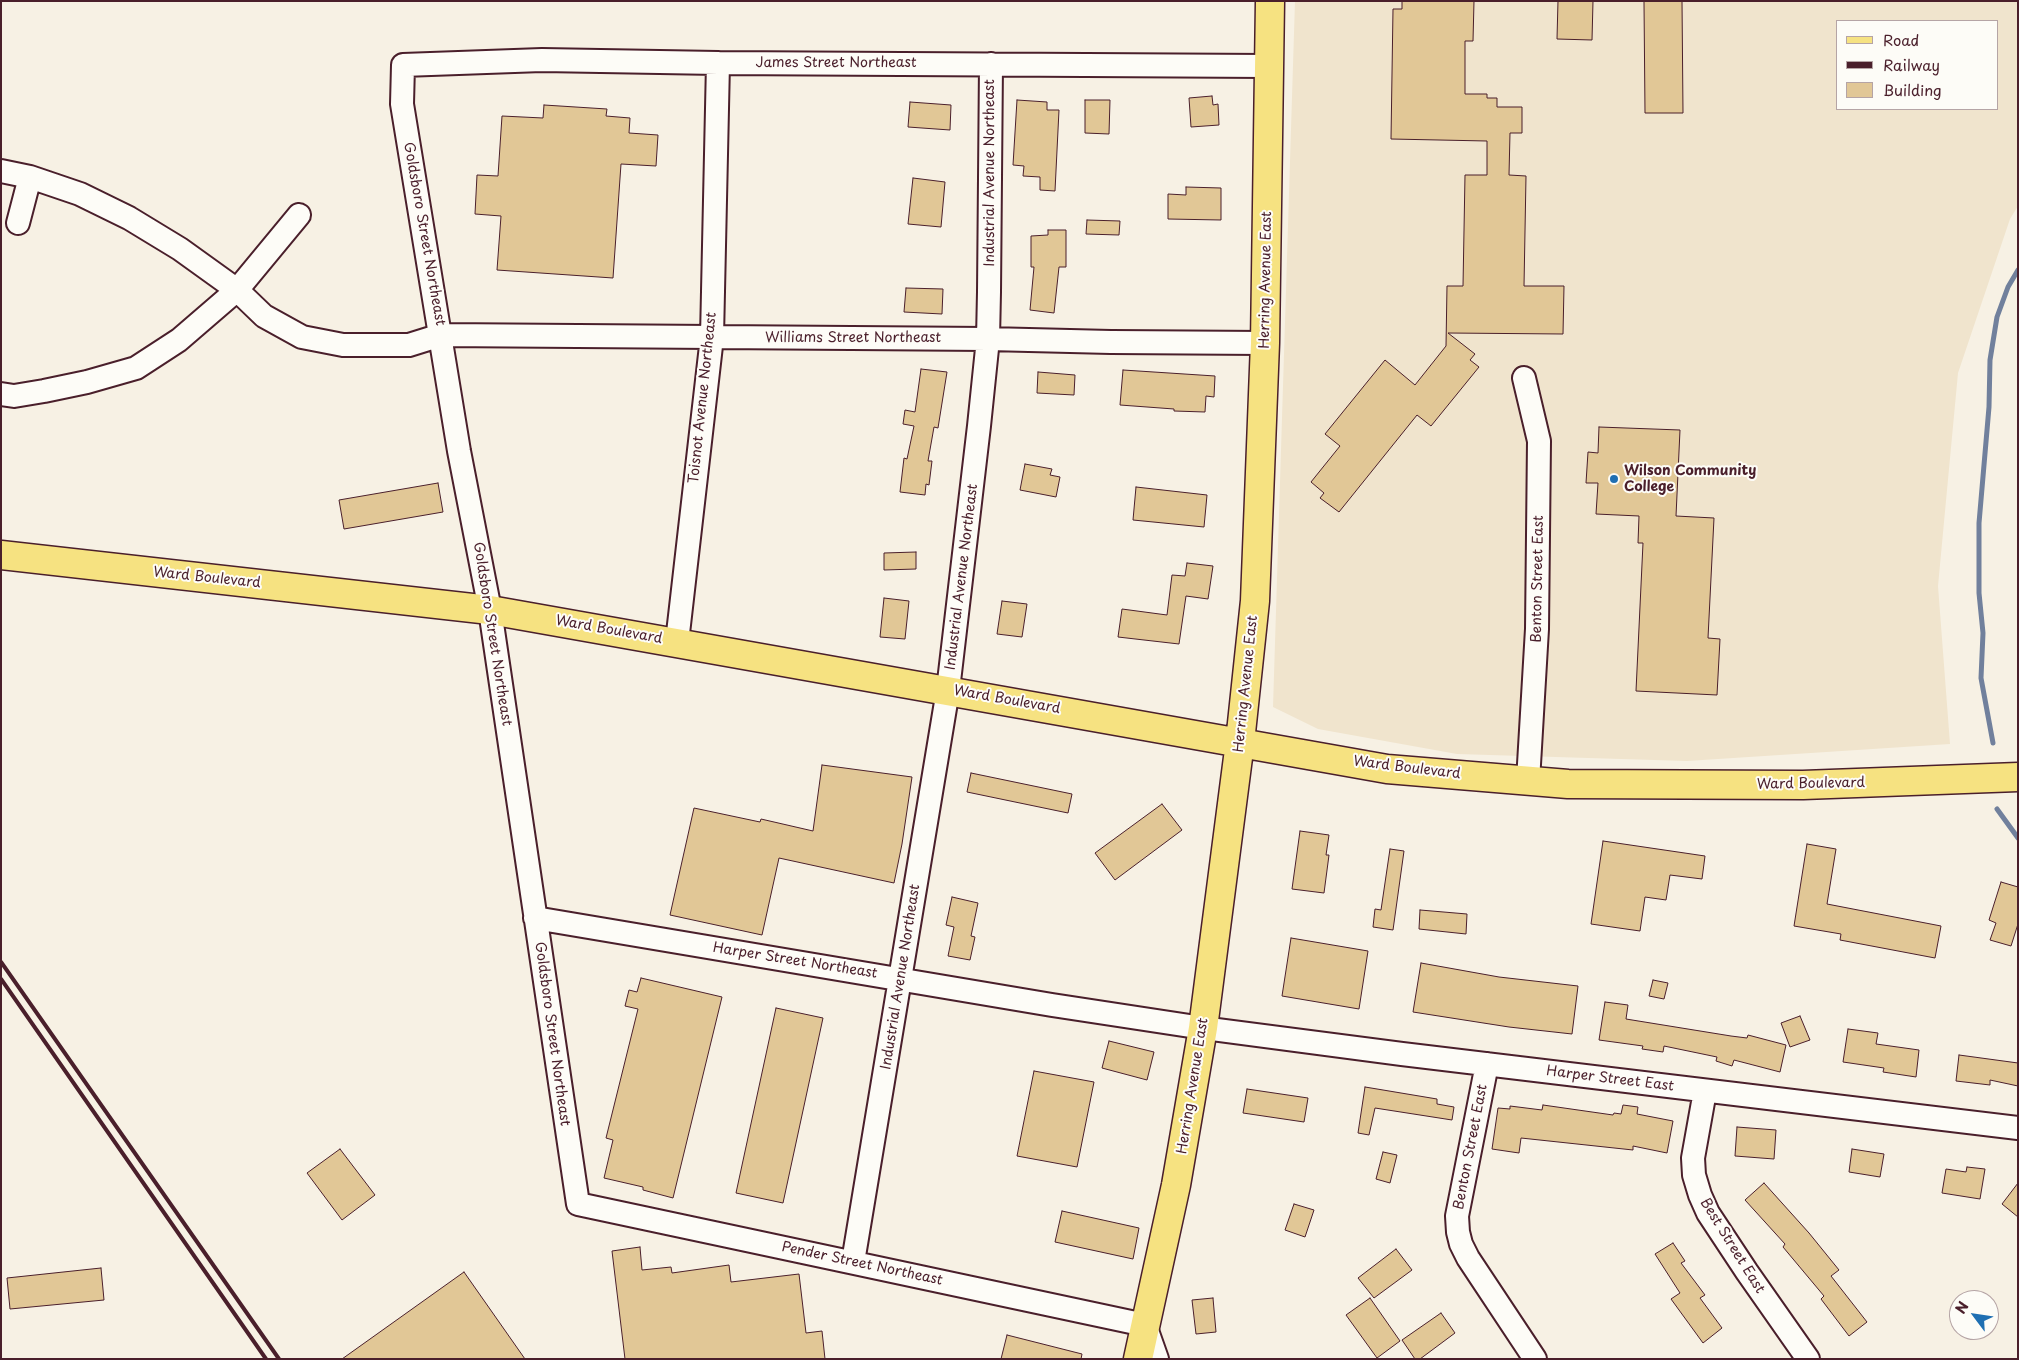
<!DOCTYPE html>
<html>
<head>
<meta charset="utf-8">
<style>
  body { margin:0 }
  #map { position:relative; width:2019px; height:1360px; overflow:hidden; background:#f7f1e4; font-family:"Playpen Sans",sans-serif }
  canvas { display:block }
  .frame { position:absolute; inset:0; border:2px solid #4a1f2b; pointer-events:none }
  .legend { position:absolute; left:1836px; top:20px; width:162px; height:90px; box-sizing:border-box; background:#fdfcf7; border:1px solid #b5a4a5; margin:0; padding:6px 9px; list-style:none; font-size:15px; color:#4a1f2b }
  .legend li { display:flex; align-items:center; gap:10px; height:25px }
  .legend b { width:25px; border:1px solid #b5a4a5 }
  .north { position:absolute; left:1949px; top:1290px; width:50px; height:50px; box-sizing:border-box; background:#fdfcf7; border:1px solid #b5a4a5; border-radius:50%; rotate:301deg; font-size:14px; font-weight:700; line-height:20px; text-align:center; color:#4a1f2b }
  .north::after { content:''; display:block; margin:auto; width:18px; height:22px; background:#1f6fb2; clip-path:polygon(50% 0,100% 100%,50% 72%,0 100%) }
</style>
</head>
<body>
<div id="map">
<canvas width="2019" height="1360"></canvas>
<div class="frame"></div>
<ul class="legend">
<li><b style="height:6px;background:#f6e281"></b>Road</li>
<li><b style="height:6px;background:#4a1f2b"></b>Railway</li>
<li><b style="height:14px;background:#e1c796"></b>Building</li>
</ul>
<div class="north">N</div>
</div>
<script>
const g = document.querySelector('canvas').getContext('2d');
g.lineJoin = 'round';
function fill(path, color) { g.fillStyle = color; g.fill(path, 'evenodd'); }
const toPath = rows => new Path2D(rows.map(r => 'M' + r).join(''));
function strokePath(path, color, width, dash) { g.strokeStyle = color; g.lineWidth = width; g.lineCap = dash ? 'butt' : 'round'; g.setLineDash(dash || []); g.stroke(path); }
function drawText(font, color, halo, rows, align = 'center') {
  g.font = font + ' "Playpen Sans",sans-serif'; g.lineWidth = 4; g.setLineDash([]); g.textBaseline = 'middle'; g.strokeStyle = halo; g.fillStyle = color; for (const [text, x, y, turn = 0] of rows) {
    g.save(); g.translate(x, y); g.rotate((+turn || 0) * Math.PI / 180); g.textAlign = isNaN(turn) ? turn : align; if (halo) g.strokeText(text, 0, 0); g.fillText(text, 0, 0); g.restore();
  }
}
const built = toPath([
  [1295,1,2018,1,2018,206,2010,219,1958,373,1938,586,1950,744,1687,761,1457,754,1318,729,1273,707],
  [1838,21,1998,21,1998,109,1838,109]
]);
const stream = toPath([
  [1993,743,1981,678,1983,633,1979,593,1979,523,1989,407,1990,360,1997,317,2008,287,2018,270],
  [1997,809,2018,838]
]);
const building = toPath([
  [1402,1,1474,1,1473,41,1465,41,1465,94,1487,94,1487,98,1497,98,1497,107,1522,107,1522,133,1510,133,1509,175,1526,176,1524,286,1564,286,1563,334,1448,333,1475,354,1470,360,1479,367,1431,426,1417,415,1339,512,1320,498,1324,493,1311,482,1340,446,1325,434,1385,360,1415,385,1446,346,1447,286,1463,286,1465,175,1487,175,1487,141,1391,139,1393,9,1402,9,1402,1],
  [1558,1,1593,1,1592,40,1557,39,1558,1],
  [1644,1,1682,1,1683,113,1645,113,1644,1],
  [1212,96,1213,105,1218,104,1219,125,1191,127,1189,98,1212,96],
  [1017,100,1047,102,1047,110,1059,110,1055,191,1040,190,1040,177,1023,176,1024,166,1013,165,1017,100],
  [1085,100,1110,100,1109,134,1085,133,1085,100],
  [910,102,951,105,950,130,908,127,910,102],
  [544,105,607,109,606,116,630,118,629,133,658,135,656,166,621,164,613,278,497,270,501,216,475,214,477,175,498,176,502,116,543,118,544,105],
  [913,178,945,182,941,227,908,224,913,178],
  [1186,187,1221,188,1221,220,1168,219,1168,194,1186,195,1186,187],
  [1087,220,1120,221,1119,235,1086,234,1087,220],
  [1048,230,1066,230,1066,267,1059,267,1054,313,1030,310,1034,267,1031,267,1031,236,1048,235,1048,230],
  [906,288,943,289,942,314,904,312,906,288],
  [921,369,947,372,938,428,934,427,928,461,932,461,929,485,926,484,925,495,900,492,904,458,907,459,914,426,903,424,905,410,915,412,921,369],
  [1123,370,1215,376,1214,397,1206,396,1205,412,1174,411,1174,409,1120,405,1123,370],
  [1038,372,1075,375,1074,395,1037,393,1038,372],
  [1599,427,1680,430,1676,516,1714,518,1708,638,1720,639,1717,695,1636,691,1643,543,1638,543,1639,516,1596,514,1598,483,1586,483,1588,452,1598,453,1599,427],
  [1025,464,1052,469,1050,475,1060,477,1056,497,1020,490,1025,464],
  [438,483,443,512,344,529,339,500,438,483],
  [1136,487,1207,495,1204,527,1133,520,1136,487],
  [916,552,916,569,884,570,884,553,916,552],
  [1187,563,1213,566,1208,599,1186,596,1179,644,1118,637,1122,609,1167,615,1172,575,1185,576,1187,563],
  [884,598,909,601,905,639,880,637,884,598],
  [1002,601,1027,604,1022,637,997,634,1002,601],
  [822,765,912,777,902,844,894,883,779,858,762,935,670,915,694,808,760,822,761,819,813,831,822,765],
  [971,773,1072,794,1068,813,967,792,971,773],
  [1162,804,1182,830,1115,880,1095,853,1162,804],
  [1300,831,1329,835,1326,855,1329,855,1324,893,1292,889,1300,831],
  [1603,841,1705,856,1702,879,1670,875,1666,900,1645,897,1640,931,1591,924,1603,841],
  [1807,844,1836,849,1827,904,1941,926,1935,958,1840,940,1841,934,1794,926,1807,844],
  [1390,849,1404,851,1393,930,1373,927,1375,909,1381,910,1390,849],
  [2001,882,2018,887,2018,924,2011,946,1990,940,1996,923,1989,920,2001,882],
  [952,897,978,903,971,936,975,937,970,960,948,956,954,927,946,925,952,897],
  [1420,910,1467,914,1466,934,1419,929,1420,910],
  [1291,938,1368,951,1359,1009,1282,996,1291,938],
  [1421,963,1499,977,1578,986,1572,1034,1509,1027,1413,1012,1421,963],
  [641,978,722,997,673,1198,643,1190,643,1187,604,1178,613,1140,606,1138,638,1009,625,1006,629,990,637,992,641,978],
  [1653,980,1668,983,1664,999,1649,996,1653,980],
  [1605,1002,1628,1005,1626,1019,1731,1036,1747,1038,1748,1035,1786,1045,1780,1072,1734,1060,1732,1066,1716,1061,1717,1057,1664,1046,1663,1052,1642,1049,1643,1046,1599,1040,1605,1002],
  [776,1008,823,1018,783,1203,736,1193,776,1008],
  [1800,1016,1810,1040,1790,1047,1781,1023,1800,1016],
  [1848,1029,1878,1033,1876,1044,1919,1050,1916,1077,1883,1072,1884,1068,1843,1062,1848,1029],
  [1109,1041,1154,1052,1147,1080,1102,1068,1109,1041],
  [1959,1055,2018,1063,2018,1086,1990,1080,1990,1085,1956,1081,1959,1055],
  [1034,1071,1094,1082,1077,1167,1017,1156,1034,1071],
  [1365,1087,1437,1099,1437,1104,1454,1107,1452,1120,1375,1108,1369,1135,1358,1133,1365,1087],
  [1247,1089,1308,1098,1304,1122,1243,1113,1247,1089],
  [1543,1105,1613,1115,1614,1113,1621,1114,1623,1105,1638,1107,1637,1114,1673,1121,1667,1153,1633,1146,1633,1150,1521,1138,1519,1153,1492,1149,1498,1108,1510,1109,1510,1106,1542,1110,1543,1105],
  [1737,1127,1776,1130,1774,1159,1735,1156,1737,1127],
  [340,1149,375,1195,342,1220,307,1173,340,1149],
  [1852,1149,1884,1154,1880,1177,1849,1172,1852,1149],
  [1383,1152,1397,1155,1390,1183,1376,1179,1383,1152],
  [1967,1167,1985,1169,1980,1199,1942,1193,1946,1169,1966,1172,1967,1167],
  [1764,1183,1809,1233,1839,1270,1831,1276,1867,1322,1849,1336,1821,1299,1824,1296,1783,1247,1785,1244,1745,1200,1764,1183],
  [2018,1183,2018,1217,2002,1204,2018,1183],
  [1294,1204,1314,1210,1305,1237,1285,1230,1294,1204],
  [1062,1211,1139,1228,1133,1259,1055,1242,1062,1211],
  [1673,1243,1685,1261,1681,1263,1705,1295,1700,1298,1722,1328,1703,1343,1671,1299,1680,1293,1655,1254,1673,1243],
  [640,1247,642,1270,671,1267,672,1273,729,1265,731,1282,799,1274,806,1333,822,1331,825,1359,625,1359,612,1251,640,1247],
  [1396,1249,1412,1270,1374,1298,1358,1278,1396,1249],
  [101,1268,104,1300,10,1309,7,1278,101,1268],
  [464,1272,525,1359,342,1359,464,1272],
  [1213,1298,1216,1332,1196,1334,1192,1300,1213,1298],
  [1370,1298,1400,1341,1377,1358,1346,1315,1370,1298],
  [1441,1313,1455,1333,1420,1359,1415,1359,1402,1340,1441,1313],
  [1007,1335,1082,1354,1081,1359,1001,1359,1007,1335]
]);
const minor = toPath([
  [1,171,30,177,80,194,129,218,180,249,237,290,264,316,302,337,343,345,409,345,441,335,988,339,1111,342,1265,343],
  [18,223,30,177],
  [1524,378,1539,441,1537,629,1528,781],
  [1,394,14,396,44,391,87,382,136,368,179,340,237,290,299,215],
  [677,642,712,337,718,63],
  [535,918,1052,1005,1203,1028,1402,1054,2018,1128],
  [1487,1064,1457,1216,1458,1232,1461,1244,1468,1258,1535,1359],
  [1705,1091,1693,1158,1694,1175,1700,1195,1708,1213,1747,1272,1808,1359],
  [853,1262,948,690,979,426,988,339,989,292,991,64],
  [1157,1359,1145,1325,578,1204,490,610,459,451,402,104,403,65,542,60,718,63,1269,66]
]);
const major = toPath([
  [1,555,490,610,1387,769,1568,784,1803,785,2018,777],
  [1138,1359,1176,1185,1203,1028,1240,742,1255,601,1265,343,1270,1]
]);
const rail = toPath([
  [1,962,279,1359],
  [1,979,266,1359]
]);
const markers = [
  [1614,479,5,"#1f6fb2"]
];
const streetNames = [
  ["James Street Northeast",836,63],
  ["Industrial Avenue Northeast",990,173,-90],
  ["Goldsboro Street Northeast",424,234,80],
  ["Herring Avenue East",1266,280,-89],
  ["Williams Street Northeast",853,338],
  ["Toisnot Avenue Northeast",703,398,-84],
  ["Industrial Avenue Northeast",962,577,-83],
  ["Ward Boulevard",207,578,6],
  ["Benton Street East",1538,579,-89],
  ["Ward Boulevard",609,630,10],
  ["Goldsboro Street Northeast",492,634,81],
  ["Herring Avenue East",1246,684,-84],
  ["Ward Boulevard",1007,700,10],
  ["Ward Boulevard",1407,768,7],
  ["Ward Boulevard",1811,784,-1],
  ["Harper Street Northeast",795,961,9],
  ["Industrial Avenue Northeast",901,977,-81],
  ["Goldsboro Street Northeast",552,1034,82],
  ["Harper Street East",1610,1079,7],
  ["Herring Avenue East",1193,1086,-81],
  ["Benton Street East",1471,1147,-79],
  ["Best Street East",1732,1246,58],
  ["Pender Street Northeast",862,1264,12]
];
const poiNames = [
  ["Wilson Community",1624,471],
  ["College",1624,487]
];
fill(built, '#f0e4cd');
strokePath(stream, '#71809c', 5);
fill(building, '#e1c796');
strokePath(building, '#4a1f2b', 1);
strokePath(minor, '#4a1f2b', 26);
strokePath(major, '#4a1f2b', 31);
strokePath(minor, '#fdfcf7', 22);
strokePath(major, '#f6e281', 28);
strokePath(rail, '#4a1f2b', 4);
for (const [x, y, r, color] of markers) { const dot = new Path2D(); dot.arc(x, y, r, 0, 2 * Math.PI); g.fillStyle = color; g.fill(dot); strokePath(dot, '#fdfcf7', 2); }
drawText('14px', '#4a1f2b', '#fdfcf7', streetNames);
drawText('bold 14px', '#4a1f2b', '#fdfcf7', poiNames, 'left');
</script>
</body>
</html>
